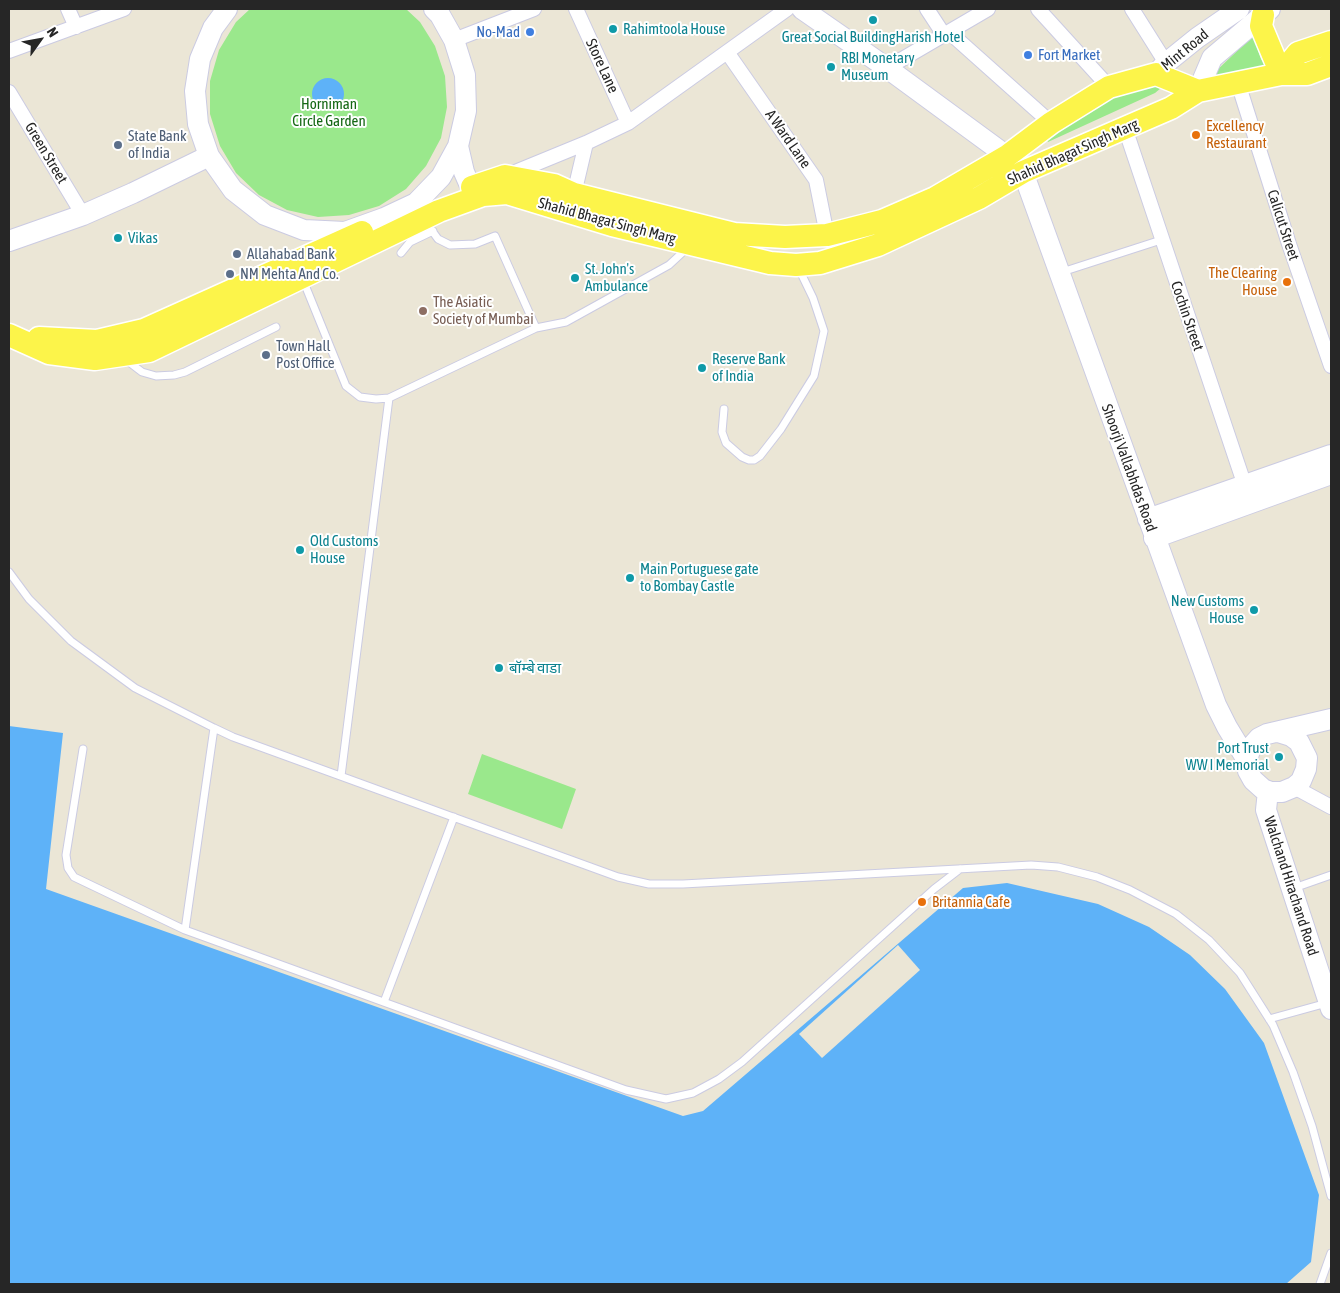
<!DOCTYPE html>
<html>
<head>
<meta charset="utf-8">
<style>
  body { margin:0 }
  #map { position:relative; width:1340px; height:1293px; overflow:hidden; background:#ebe6d6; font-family:"Asap Condensed",sans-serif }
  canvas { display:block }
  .frame { position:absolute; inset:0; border:10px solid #262626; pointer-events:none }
  .north { position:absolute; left:15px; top:15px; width:50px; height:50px; -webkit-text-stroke:4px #fff; paint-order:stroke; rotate:58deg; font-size:14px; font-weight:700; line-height:20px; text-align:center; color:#262626 }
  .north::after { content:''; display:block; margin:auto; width:18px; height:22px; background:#262626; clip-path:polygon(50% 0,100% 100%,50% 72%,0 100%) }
</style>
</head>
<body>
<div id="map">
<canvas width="1340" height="1293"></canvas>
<div class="frame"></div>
<div class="north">N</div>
</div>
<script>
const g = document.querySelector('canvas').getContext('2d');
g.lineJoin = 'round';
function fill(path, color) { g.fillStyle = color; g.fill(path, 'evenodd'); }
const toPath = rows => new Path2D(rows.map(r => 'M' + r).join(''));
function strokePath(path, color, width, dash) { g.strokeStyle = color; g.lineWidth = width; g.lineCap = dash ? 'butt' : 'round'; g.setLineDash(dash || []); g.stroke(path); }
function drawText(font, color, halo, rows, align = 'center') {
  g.font = font + ' "Asap Condensed","Noto Sans Devanagari",sans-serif'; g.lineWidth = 4; g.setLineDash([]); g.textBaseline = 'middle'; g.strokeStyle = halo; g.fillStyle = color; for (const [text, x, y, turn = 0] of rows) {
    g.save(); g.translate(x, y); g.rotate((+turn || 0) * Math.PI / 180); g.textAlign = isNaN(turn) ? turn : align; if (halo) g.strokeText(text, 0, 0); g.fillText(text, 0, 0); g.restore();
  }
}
const green = toPath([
  [250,9,406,9,420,22,435,46,445,76,447,107,441,138,426,166,406,189,379,206,349,215,318,217,287,210,259,195,236,173,220,146,210,114,210,81,219,50,236,22],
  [1258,31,1257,47,1261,59,1269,70,1217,78,1214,73],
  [1158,83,1161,88,1155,93,1048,142,1046,138,1111,96],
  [482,754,576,789,562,829,468,794]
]);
const water = toPath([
  '312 94a16 16 0 1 1 32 0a16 16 0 1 1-32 0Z',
  [9,726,63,733,46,889,683,1116,703,1111,963,888,1007,883,1098,904,1149,927,1190,955,1225,989,1264,1043,1319,1195,1311,1262,1286,1284,9,1284]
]);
const pier = toPath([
  [898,945,920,970,822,1058,799,1034]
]);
const lane = toPath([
  [401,253,410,242,433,231],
  [1062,272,1161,240],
  [303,280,346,386,360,397,376,399,389,398,536,328,495,236,475,244,450,245,438,239,425,221],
  [536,328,566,322,669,265,683,252,686,245],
  [125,359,142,372,156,376,174,375,185,372,276,327],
  [724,409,722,432,726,443,742,457,749,460,754,460,760,456,781,429,814,376,824,331,813,298,799,269],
  [9,572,29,599,71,641,135,688,214,728,233,737,618,877,649,884,683,884,1031,865,1058,867,1097,877,1130,890,1176,914,1209,940,1240,973,1273,1025,1293,1072,1312,1126,1331,1196],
  [83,749,66,855,68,868,74,877,185,930,626,1090,666,1099,693,1093,719,1079,742,1062,934,889,960,869],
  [341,776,389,398],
  [1294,888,1331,875],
  [185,930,214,728],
  [384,1002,454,817],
  [1269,1019,1327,1003],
  [1320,1284,1331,1253]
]);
const street = toPath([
  [68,9,76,27],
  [576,9,628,123],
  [927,9,944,35],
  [1038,9,1109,87],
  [1132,9,1166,63],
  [949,32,1051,123],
  [454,40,534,9],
  [9,51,124,9],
  [727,52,816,180,827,235],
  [887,68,988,9],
  [1238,83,1289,244,1331,366],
  [9,92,83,215],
  [1125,128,1247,492],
  [508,175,586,143,628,123,787,9],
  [574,194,586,143],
  [1294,787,1331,807]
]);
const secondary = toPath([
  [227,9,213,28,200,59,195,91,198,124,209,156,233,190,265,215,304,230,345,232,384,218,416,203,441,177,458,146,466,111,465,75,454,40,440,15,434,9],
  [802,9,887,68,1007,156,1023,172,1216,705,1227,727,1247,760],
  [1156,74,1166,63,1197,38,1239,9],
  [1198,91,1212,58,1270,9],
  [458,146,464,172,471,188],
  [9,241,83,215,133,193,209,156],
  [1148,519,1331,455],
  [1154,538,1331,474],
  [1278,732,1291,736,1299,742,1307,758,1306,769,1301,781,1294,787,1282,792,1271,792,1263,789,1253,780,1248,771,1247,760,1251,747,1259,738,1267,734,1331,719],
  [1268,791,1266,810,1331,1009]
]);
const primary = toPath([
  [1263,15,1261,26,1281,74],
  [1281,74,1298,53,1331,42],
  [472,187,505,176,554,185,574,194,734,234,785,237,827,235,882,221,935,198,1007,156,1051,123,1109,87,1156,74,1198,91],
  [9,335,49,353,95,359,149,351,439,211,483,195,507,193,612,225,770,263,796,265,820,263,878,245,979,198,1023,172,1171,108,1198,91,1281,74,1307,74,1331,65],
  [39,338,97,341,144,330,362,232]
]);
const markers = [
  [873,20,5,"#0f9aa8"],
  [613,29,5,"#0f9aa8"],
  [530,32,5,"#3f7fe0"],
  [1028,55,5,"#3f7fe0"],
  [831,67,5,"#0f9aa8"],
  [1196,135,5,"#e8710a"],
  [118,145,5,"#5c6f8a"],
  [118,238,5,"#0f9aa8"],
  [237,254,5,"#5c6f8a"],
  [230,274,5,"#5c6f8a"],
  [575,278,5,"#0f9aa8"],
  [1287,282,5,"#e8710a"],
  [423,311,5,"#8d6e63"],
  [266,355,5,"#5c6f8a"],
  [702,368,5,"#0f9aa8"],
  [300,550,5,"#0f9aa8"],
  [630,578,5,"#0f9aa8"],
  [1254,610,5,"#0f9aa8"],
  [499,668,5,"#0f9aa8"],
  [1279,757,5,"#0f9aa8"],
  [922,902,5,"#e8710a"]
];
const cultureNames = [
  ["Rahimtoola House",623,29],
  ["Great Social BuildingHarish Hotel",873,37,"center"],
  ["RBI Monetary",841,58],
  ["Museum",841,75],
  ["Vikas",128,238],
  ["St. John's",585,269],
  ["Ambulance",585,286],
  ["Reserve Bank",712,359],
  ["of India",712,376],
  ["Old Customs",310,541],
  ["House",310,558],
  ["Main Portuguese gate",640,569],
  ["to Bombay Castle",640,586],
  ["New Customs",1244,601,"right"],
  ["House",1244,618,"right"],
  ["बॉम्बे वाडा",509,668],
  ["Port Trust",1269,748,"right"],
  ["WW I Memorial",1269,765,"right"]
];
const shopNames = [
  ["No-Mad",520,32],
  ["Fort Market",1038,55,"left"]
];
const streetNames = [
  ["Mint Road",1185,50,-39],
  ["Store Lane",602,66,65],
  ["A Ward Lane",788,139,55],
  ["Shahid Bhagat Singh Marg",1073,152,-24],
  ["Green Street",46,153,59],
  ["Shahid Bhagat Singh Marg",607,221,15],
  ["Calicut Street",1283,225,72],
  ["Cochin Street",1187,316,71],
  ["Shoorji Vallabhdas Road",1129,468,70],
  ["Walchand Hirachand Road",1291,886,72]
];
const parkNames = [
  ["Horniman",329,104],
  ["Circle Garden",329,121]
];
const foodNames = [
  ["Excellency",1206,126],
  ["Restaurant",1206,143],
  ["The Clearing",1277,273,"right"],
  ["House",1277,290,"right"],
  ["Britannia Cafe",932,902]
];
const serviceNames = [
  ["State Bank",128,136],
  ["of India",128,153],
  ["Allahabad Bank",247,254],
  ["NM Mehta And Co.",240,274],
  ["Town Hall",276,346],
  ["Post Office",276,363]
];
const educationNames = [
  ["The Asiatic",433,302],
  ["Society of Mumbai",433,319]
];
fill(green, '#9ae88c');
fill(water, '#5eb2f8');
fill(pier, '#ebe6d6');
strokePath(lane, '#cbcbe2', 9);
strokePath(street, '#cbcbe2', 16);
strokePath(secondary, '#cbcbe2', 22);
strokePath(primary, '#fff', 25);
strokePath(lane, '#fff', 7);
strokePath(street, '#fff', 14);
strokePath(secondary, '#fff', 20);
strokePath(primary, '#fcf44a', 22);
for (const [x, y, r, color] of markers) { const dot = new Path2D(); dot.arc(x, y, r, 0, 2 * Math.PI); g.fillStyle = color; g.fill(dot); strokePath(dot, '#fff', 2); }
drawText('15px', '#0d838f', '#fff', cultureNames, 'left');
drawText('15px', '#366cbe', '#fff', shopNames, 'right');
drawText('15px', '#262626', '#fff', streetNames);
drawText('15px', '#146713', '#fff', parkNames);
drawText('15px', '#c56008', '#fff', foodNames, 'left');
drawText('15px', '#4e5e75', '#fff', serviceNames, 'left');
drawText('15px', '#785e54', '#fff', educationNames, 'left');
</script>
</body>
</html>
